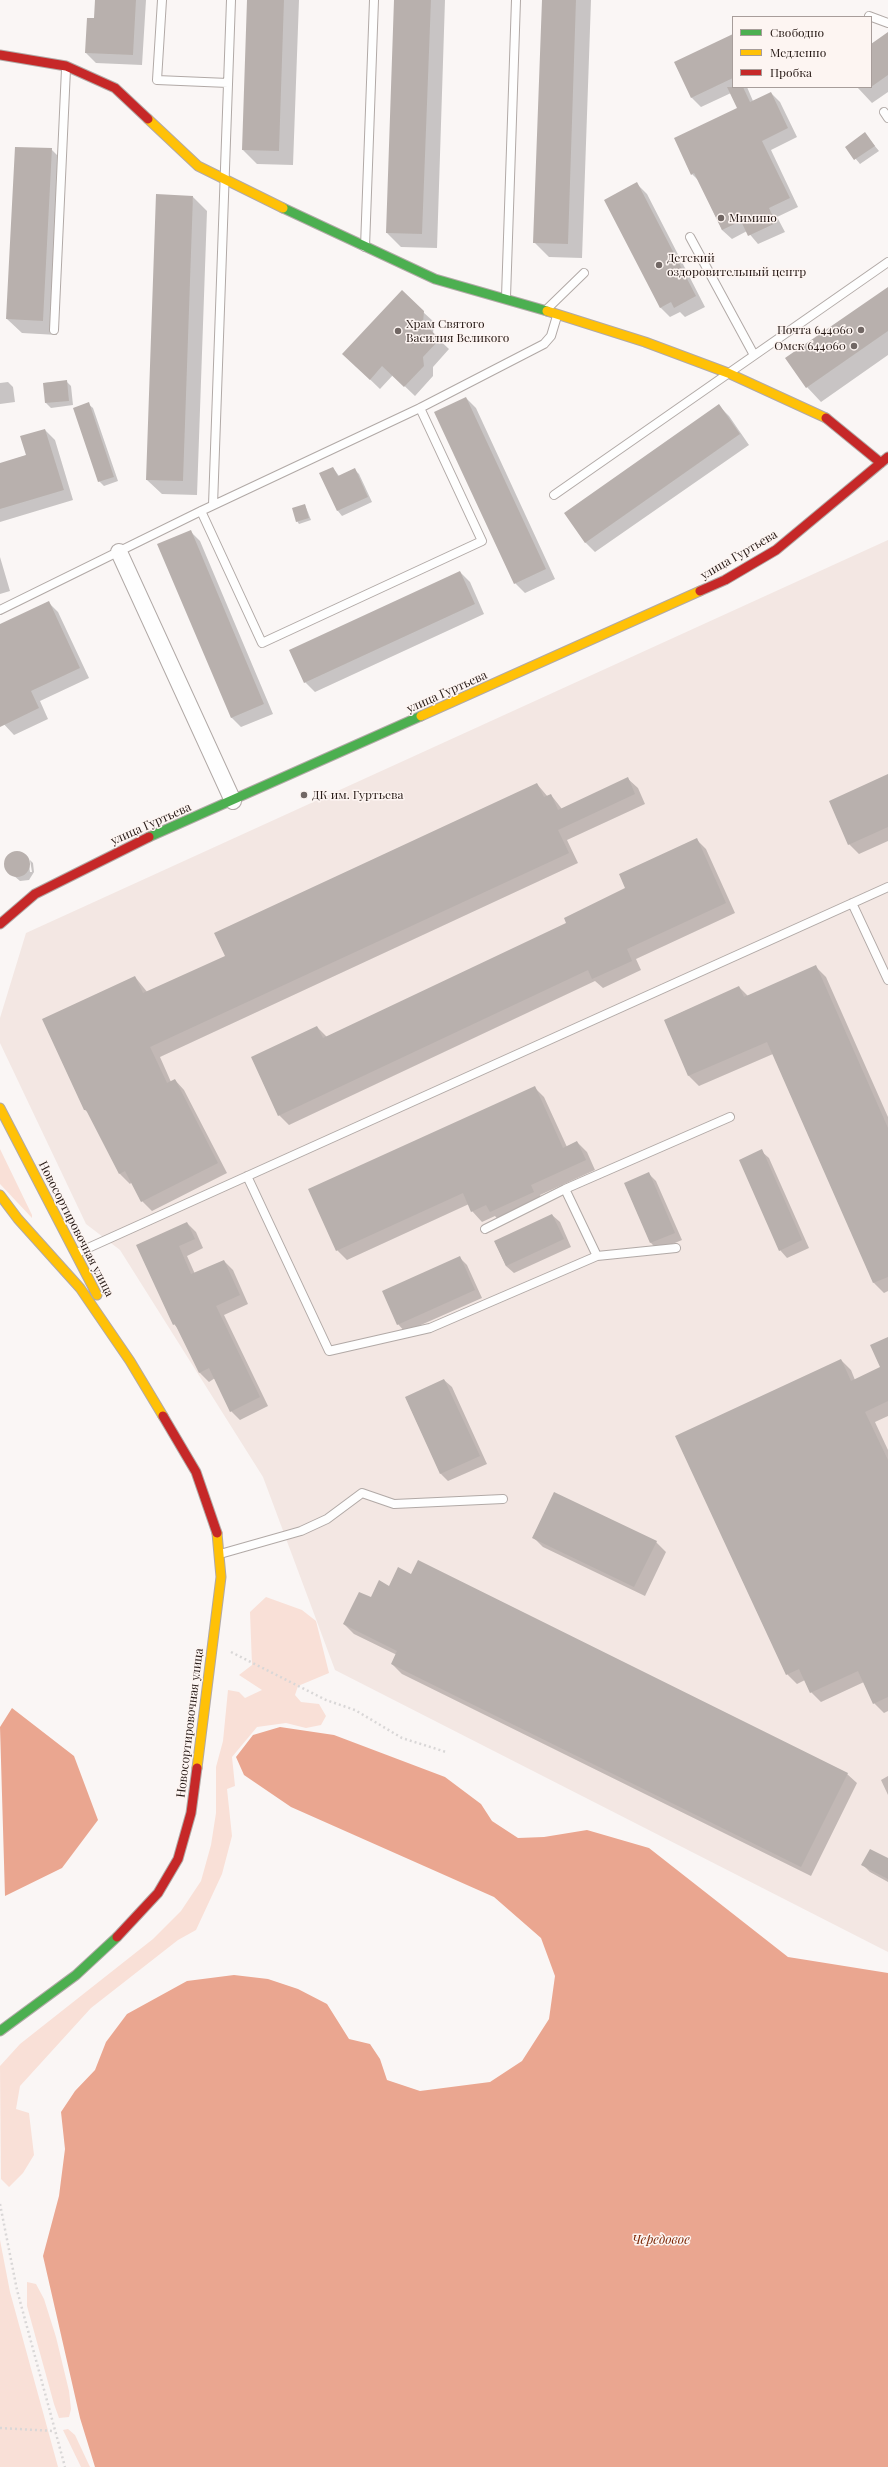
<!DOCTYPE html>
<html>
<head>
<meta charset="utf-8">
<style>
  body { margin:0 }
  #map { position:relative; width:888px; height:2467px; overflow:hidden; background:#faf6f5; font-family:"Playfair Display",serif }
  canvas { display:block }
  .legend { position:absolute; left:732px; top:16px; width:140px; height:72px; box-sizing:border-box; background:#fdf5f2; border:1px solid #a79d9a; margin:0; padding:5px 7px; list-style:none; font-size:12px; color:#271a16 }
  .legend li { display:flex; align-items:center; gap:8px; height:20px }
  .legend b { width:20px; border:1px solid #a79d9a }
</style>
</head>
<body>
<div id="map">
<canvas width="888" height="2467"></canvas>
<ul class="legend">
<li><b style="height:5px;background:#4caf50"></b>Свободно</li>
<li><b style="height:5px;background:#ffc107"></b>Медленно</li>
<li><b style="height:5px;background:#c62828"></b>Пробка</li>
</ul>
</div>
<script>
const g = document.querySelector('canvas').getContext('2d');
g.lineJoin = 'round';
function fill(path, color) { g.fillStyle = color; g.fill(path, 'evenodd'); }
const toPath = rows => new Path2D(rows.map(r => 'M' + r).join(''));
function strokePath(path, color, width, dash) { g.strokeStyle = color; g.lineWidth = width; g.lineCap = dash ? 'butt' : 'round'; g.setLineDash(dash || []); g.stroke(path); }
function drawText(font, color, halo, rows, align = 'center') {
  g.font = font + ' "Playfair Display",serif'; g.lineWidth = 3; g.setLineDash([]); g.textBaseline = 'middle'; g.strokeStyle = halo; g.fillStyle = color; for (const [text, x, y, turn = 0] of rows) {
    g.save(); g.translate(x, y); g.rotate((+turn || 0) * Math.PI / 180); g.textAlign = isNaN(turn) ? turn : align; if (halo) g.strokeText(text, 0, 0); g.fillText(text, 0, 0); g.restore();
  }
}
const built = toPath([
  [888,540,888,1952,335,1670,263,1477,120,1250,86,1224,0,1043,0,1018,26,933]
]);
const green = toPath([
  [0,1149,32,1215,32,1218,0,1184],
  [266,1597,302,1610,316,1621,329,1673,298,1686,295,1695,301,1702,319,1704,326,1716,321,1725,306,1728,286,1723,257,1727,232,1757,235,1786,227,1789,232,1836,222,1874,196,1930,178,1940,91,2008,20,2086,16,2109,29,2113,34,2155,23,2173,9,2187,1,2179,0,2066,20,2044,153,1939,181,1911,201,1881,211,1845,216,1813,216,1767,223,1741,228,1690,239,1692,245,1698,262,1690,239,1675,252,1665,250,1612],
  [0,2240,10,2292,58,2467,0,2467],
  [27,2282,36,2284,44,2299,56,2337,69,2391,71,2409,69,2417,59,2418,54,2404,27,2306],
  [68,2429,75,2435,90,2467,81,2467,63,2430]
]);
const water = toPath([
  [12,1708,74,1756,98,1820,62,1868,5,1896,0,1727],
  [280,1727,334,1735,445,1777,481,1804,492,1821,518,1838,544,1837,587,1830,649,1848,788,1957,888,1973,888,2467,95,2467,80,2418,43,2256,59,2196,65,2149,61,2112,75,2091,95,2070,106,2042,127,2014,187,1981,234,1975,268,1979,298,1989,327,2004,349,2039,370,2044,380,2059,387,2080,420,2091,490,2082,522,2061,549,2019,555,1976,541,1938,494,1897,291,1807,244,1775,236,1757,253,1735]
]);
const shadow = toPath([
  [96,0,146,0,142,65,96,63,86,53,95,19],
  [248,0,299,0,293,165,257,164,243,150],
  [395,0,445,0,437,248,401,247,387,233],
  [543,0,591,0,582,258,549,257,534,242],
  [888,34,888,92,872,103,857,87,871,87,871,45],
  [733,35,733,87,747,87,753,101,771,93,780,102,797,137,771,150,798,207,777,217,785,232,758,244,747,231,732,239,722,230,699,181,692,174,738,108,731,93,701,107,692,98,675,63],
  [865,134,879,151,860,164,846,147],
  [51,149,66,164,57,335,22,333,7,319],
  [637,184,647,194,705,307,685,317,680,312,670,317,660,307],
  [193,197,207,211,197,495,162,494,147,480],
  [888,288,888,355,821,402,807,387],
  [423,312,434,322,433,334,449,349,433,367,433,376,415,396,393,375,380,389,354,364],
  [66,381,71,386,73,405,51,408,46,403,44,383],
  [8,382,13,387,15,402,0,404,0,383],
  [466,398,476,408,555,579,525,593,515,583],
  [88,404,93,408,118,481,104,486,99,481],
  [719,406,729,416,749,445,595,552,585,542],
  [45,430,55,440,73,500,0,522,0,464,27,455],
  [333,468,339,476,354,469,359,474,372,502,342,516,338,511,320,474],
  [305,505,311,520,299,524,297,521],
  [190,531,200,541,273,714,241,727,231,717],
  [0,557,10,591,0,594],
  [460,572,470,582,484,614,315,692,305,682],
  [48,602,58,612,89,678,40,701,48,719,14,735,0,720,0,625],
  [888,775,888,841,859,854,849,844],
  [628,779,638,788,645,804,567,840,578,863,160,1057,171,1082,175,1080,184,1090,227,1173,152,1211,142,1201,132,1182,130,1184,120,1174,90,1114,85,1110,135,977,148,993,226,957,537,784,548,797,551,795,562,809],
  [696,839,706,849,735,913,636,959,641,970,603,988,595,981,289,1125,279,1115,317,1027,327,1037,567,924,627,889],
  [20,852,28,858,30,872,32,872,30,860,33,863,34,872,29,880,20,881,7,870,5,861,11,854],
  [816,967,826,977,888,1117,888,1291,884,1293,874,1283,773,1054,699,1086,689,1076,665,1020,739,987,748,996],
  [534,1087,544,1097,567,1147,577,1142,587,1152,595,1170,540,1195,543,1202,500,1222,495,1216,482,1222,472,1211,469,1204,347,1260,337,1250],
  [761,1151,769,1158,809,1248,787,1258,780,1250],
  [649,1174,656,1181,682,1240,658,1250,651,1243,625,1184],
  [552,1215,560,1222,571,1247,514,1273,506,1266,495,1242],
  [187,1223,196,1232,203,1248,187,1256,195,1274,224,1261,233,1270,248,1304,224,1315,268,1406,240,1420,231,1411,215,1378,209,1382,200,1373,179,1330,174,1324,138,1245],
  [459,1257,467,1265,482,1298,405,1332,398,1324],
  [888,1338,888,1416,875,1422,888,1450,888,1711,884,1713,874,1703,864,1682,821,1702,811,1692,805,1680,797,1684,787,1674,841,1360,851,1370,855,1380,881,1368],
  [444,1380,452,1387,487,1464,448,1481,441,1474,406,1398],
  [533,1537,656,1542,666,1552,645,1596,543,1547],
  [371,1599,847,1774,857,1783,811,1876,402,1674,392,1664,397,1655,354,1634,344,1624],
  [888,1776,888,1795,881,1780],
  [888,1860,888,1882,870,1872,863,1865]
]);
const building = toPath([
  [95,0,136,0,133,55,85,53,87,18,94,18],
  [247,0,284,0,279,151,242,150],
  [394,0,431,0,422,234,386,233],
  [542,0,576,0,568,244,533,243],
  [888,32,888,75,871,87,871,44],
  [733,34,733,78,691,98,674,62],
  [727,87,743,87,750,102,771,92,788,128,762,141,790,198,769,208,776,223,748,236,741,221,722,230,694,173,691,175,674,138,737,108],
  [865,132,875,146,854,160,845,147],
  [15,147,52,148,43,321,6,319],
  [637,182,696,296,674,308,671,302,660,308,604,200],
  [156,194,193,196,183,481,146,480],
  [888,287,888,331,806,388,785,358],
  [402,290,424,311,423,323,440,339,423,357,424,366,404,387,382,366,370,380,342,354],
  [67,380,69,401,45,403,43,383],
  [466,397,546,569,514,584,434,412],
  [89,402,114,477,98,482,73,408],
  [719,404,740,434,585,543,564,513],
  [45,429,64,490,0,509,0,463,26,455,20,436],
  [333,467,338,476,355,468,368,497,337,511,319,473],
  [305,504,309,518,296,522,292,508],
  [191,530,264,704,231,718,157,544],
  [460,571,475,604,304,683,289,650],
  [49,601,80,668,31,691,39,708,0,727,0,624],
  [888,774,888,827,848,845,829,801],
  [628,777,635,794,558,830,569,853,150,1047,167,1083,175,1079,218,1163,141,1202,125,1171,119,1174,86,1110,84,1110,42,1019,135,976,143,993,225,956,214,933,537,783,544,797,551,794,558,810],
  [697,838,726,903,627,949,632,961,592,979,588,970,278,1116,251,1057,317,1026,323,1038,566,923,564,918,625,888,619,874],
  '4 864a13 13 0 1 1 26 0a13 13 0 1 1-26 0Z',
  [816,965,888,1128,888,1277,873,1283,767,1042,688,1076,664,1020,739,986,744,997],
  [535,1086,563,1148,577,1141,586,1160,531,1185,534,1192,490,1212,486,1205,471,1212,463,1193,336,1251,308,1189],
  [762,1149,802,1240,779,1251,739,1160],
  [649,1172,675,1233,650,1243,624,1183],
  [552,1214,564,1239,506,1266,494,1241],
  [187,1222,195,1239,179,1246,191,1274,224,1260,240,1295,216,1306,260,1397,230,1412,209,1368,199,1373,175,1324,173,1325,136,1245],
  [460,1256,475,1290,397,1325,382,1291],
  [888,1337,888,1401,865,1412,888,1460,888,1697,873,1704,858,1671,810,1693,799,1669,786,1675,675,1436,841,1359,851,1381,880,1367,870,1345],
  [444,1379,480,1456,440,1474,405,1397],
  [554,1492,657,1541,634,1587,532,1538],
  [418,1560,848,1773,801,1867,391,1664,397,1651,343,1624,359,1592,371,1597,379,1580,389,1586,398,1567,411,1574],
  [870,1849,888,1858,888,1879,861,1865]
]);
const path = toPath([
  [231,1652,326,1700,355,1710,402,1738,446,1752],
  [0,2204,17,2290,65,2467],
  [0,2428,54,2431]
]);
const lane = toPath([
  [162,0,157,80,228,83],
  [869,16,888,23],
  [884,112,888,118],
  [690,237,754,355],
  [365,247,374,0],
  [506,297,516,0],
  [547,309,584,273],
  [54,330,66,69],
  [554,495,888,262],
  [213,505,231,0],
  [201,511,262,643,482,541,420,408],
  [0,610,201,511,420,408,544,344,551,336,557,316],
  [852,903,888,980],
  [247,1176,329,1351,430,1328,597,1256,565,1189,730,1117],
  [485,1229,565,1189],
  [77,1253,888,887],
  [597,1256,676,1248],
  [220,1554,301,1531,327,1519,362,1493,394,1504,503,1499]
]);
const street = toPath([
  [119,552,233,801]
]);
const fast = toPath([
  [283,208,435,279,547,311],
  [149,837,421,716],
  [0,2031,76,1975,117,1937]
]);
const slow = toPath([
  [148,119,198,166,283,208],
  [547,311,645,342,728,373,826,418],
  [421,716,700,591],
  [0,1108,97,1295],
  [0,1195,18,1219,80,1288,130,1361,163,1416],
  [197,1768,221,1577,217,1533]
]);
const jam = toPath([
  [0,55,66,66,115,88,148,119],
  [826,418,881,463],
  [700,591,725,580,776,550,888,457],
  [0,924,35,894,149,837],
  [163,1416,196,1472,217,1533],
  [117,1937,158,1893,178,1859,191,1813,197,1768]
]);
const markers = [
  [721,218,4,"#716764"],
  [659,265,4,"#716764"],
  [861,330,4,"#716764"],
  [398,331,4,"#716764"],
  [854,346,4,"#716764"],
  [304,795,4,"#716764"]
];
const poiNames = [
  ["Мимино",729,218],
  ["Детский",667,258],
  ["оздоровительный центр",667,272],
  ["Храм Святого",406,324],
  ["Василия Великого",406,338],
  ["Почта 644060",853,330,"right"],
  ["Омск 644060",846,346,"right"],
  ["ДК им. Гуртьева",312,795]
];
const streetNames = [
  ["улица Гуртьева",739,555,-30],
  ["улица Гуртьева",447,692,-24],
  ["улица Гуртьева",151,824,-24],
  ["Новосортировочная улица",76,1229,63],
  ["Новосортировочная улица",190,1723,-83]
];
const waterNames = [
  ["Чередовое",661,2240]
];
fill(built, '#f3e7e3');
fill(green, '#f9e0d7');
fill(water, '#eaa690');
fill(shadow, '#0003');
fill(building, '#b8b0ad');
strokePath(lane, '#b1a9a6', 10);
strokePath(street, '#b1a9a6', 18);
strokePath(fast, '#b1a9a6', 11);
strokePath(slow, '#b1a9a6', 11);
strokePath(jam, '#b1a9a6', 11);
strokePath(path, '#d9d7d7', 2.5, [2, 3]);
strokePath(lane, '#fefefe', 8);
strokePath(street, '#fefefe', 16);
strokePath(fast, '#4caf50', 9);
strokePath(slow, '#ffc107', 9);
strokePath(jam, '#c62828', 9);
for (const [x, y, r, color] of markers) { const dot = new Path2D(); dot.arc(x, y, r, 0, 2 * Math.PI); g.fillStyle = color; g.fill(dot); strokePath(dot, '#fdf5f2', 1.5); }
drawText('12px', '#271a16', '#fdf5f2', poiNames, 'left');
drawText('12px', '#271a16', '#fdf5f2', streetNames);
drawText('italic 13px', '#7e2907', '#fdf5f2', waterNames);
</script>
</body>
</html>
